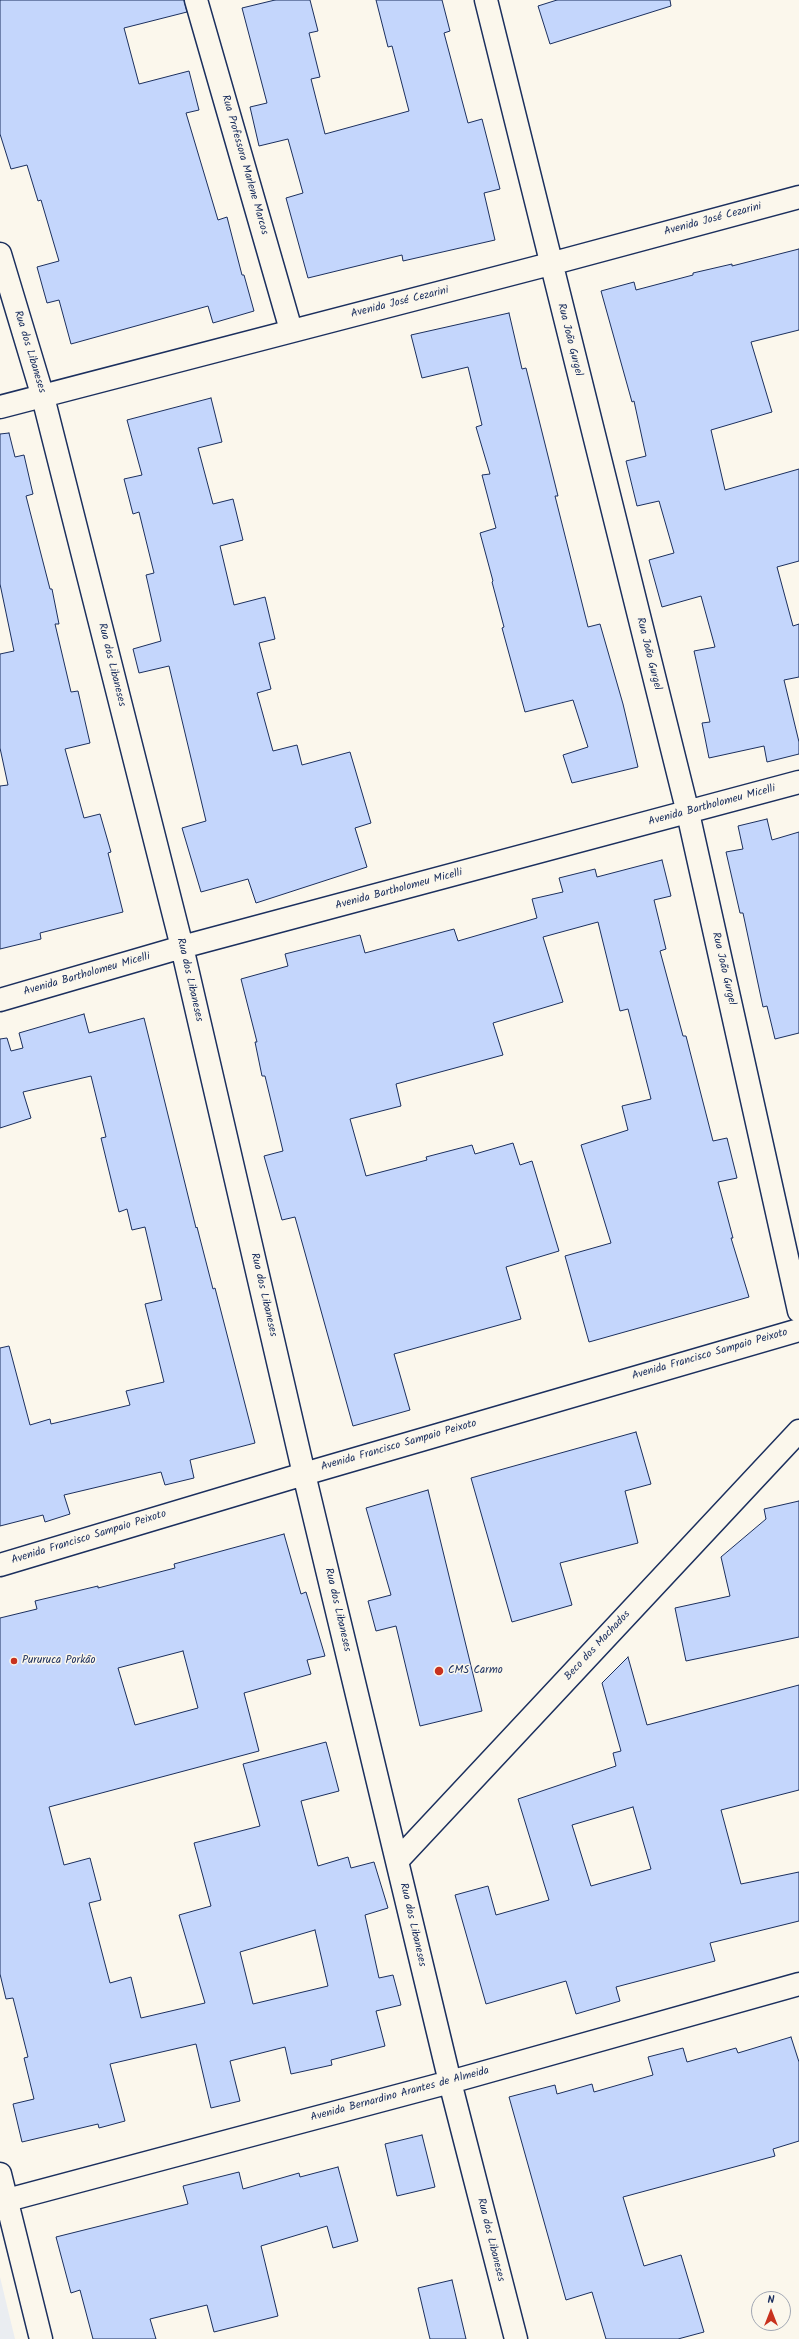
<!DOCTYPE html>
<html>
<head>
<meta charset="utf-8">
<style>
  body { margin:0 }
  #map { position:relative; width:799px; height:2339px; overflow:hidden; background:#fbf7ec; font-family:Kalam,sans-serif }
  canvas { display:block }
  .north { position:absolute; left:751px; top:2291px; width:40px; height:40px; box-sizing:border-box; background:#fbf7ec; border:1px solid #a1a7b3; border-radius:50%; rotate:0deg; font-size:11px; font-weight:700; line-height:16px; text-align:center; color:#1b2f5e }
  .north::after { content:''; display:block; margin:auto; width:14px; height:18px; background:#c8321e; clip-path:polygon(50% 0,100% 100%,50% 72%,0 100%) }
</style>
</head>
<body>
<div id="map">
<canvas width="799" height="2339"></canvas>
<div class="north">N</div>
</div>
<script>
const g = document.querySelector('canvas').getContext('2d');
g.lineJoin = 'round';
function fill(path, color) { g.fillStyle = color; g.fill(path, 'evenodd'); }
const toPath = rows => new Path2D(rows.map(r => 'M' + r).join(''));
function strokePath(path, color, width, dash) { g.strokeStyle = color; g.lineWidth = width; g.lineCap = dash ? 'butt' : 'round'; g.setLineDash(dash || []); g.stroke(path); }
function drawText(font, color, halo, rows, align = 'center') {
  g.font = font + ' Kalam,sans-serif'; g.lineWidth = 3; g.setLineDash([]); g.textBaseline = 'middle'; g.strokeStyle = halo; g.fillStyle = color; for (const [text, x, y, turn = 0] of rows) {
    g.save(); g.translate(x, y); g.rotate((+turn || 0) * Math.PI / 180); g.textAlign = isNaN(turn) ? turn : align; if (halo) g.strokeText(text, 0, 0); g.fillText(text, 0, 0); g.restore();
  }
}
const built = toPath([
  [0,2277,15,2339,0,2339]
]);
const building = toPath([
  [0,0,184,0,187,12,124,28,139,84,189,71,199,110,186,113,218,220,227,217,242,275,244,275,254,311,213,323,208,306,71,344,59,300,47,303,37,267,59,261,41,200,38,201,27,165,11,169,0,134,0,0],
  [275,0,310,0,318,31,309,33,320,77,311,79,325,134,409,111,392,46,388,47,376,0,442,0,450,31,444,33,468,123,482,119,500,189,484,193,495,240,403,261,402,255,308,278,286,198,303,193,288,139,259,146,250,107,267,103,242,8,275,0],
  [557,0,670,0,671,6,550,44,538,6,557,0],
  [799,249,799,330,751,342,772,412,711,430,725,490,799,469,799,561,777,567,793,626,799,624,799,677,784,680,799,742,799,754,767,762,764,746,709,758,702,723,710,722,694,651,715,647,701,596,662,607,649,560,674,553,659,501,637,506,626,461,646,456,634,401,632,402,601,291,634,282,636,290,693,275,693,273,732,264,732,266,799,249],
  [509,313,522,369,526,368,558,496,555,496,588,627,600,624,623,704,638,767,572,783,563,755,588,747,573,700,525,712,502,628,504,627,492,582,493,581,480,533,496,528,482,475,490,474,476,427,482,425,468,367,422,378,411,335,509,313],
  [211,398,222,442,198,448,213,504,233,499,243,540,220,546,234,605,265,597,275,639,259,643,271,689,257,693,273,751,297,745,302,765,350,752,371,823,355,828,367,867,256,903,248,879,201,892,182,828,206,821,169,666,139,673,133,649,161,641,146,575,154,573,139,512,133,514,124,479,142,475,127,420,211,398],
  [9,433,15,457,24,455,33,494,26,496,50,589,52,589,59,624,55,624,71,692,78,691,90,743,65,749,84,818,100,814,111,852,108,853,123,912,40,933,41,939,0,949,0,786,8,785,0,748,0,654,14,651,0,584,0,434,9,433],
  [767,819,772,840,799,832,799,1033,775,1039,767,1006,763,1007,743,913,740,913,726,852,743,849,738,826,767,819],
  [662,860,671,896,654,900,666,949,660,951,683,1036,686,1036,713,1141,727,1138,737,1178,718,1182,733,1238,731,1238,749,1297,589,1342,565,1256,611,1243,581,1145,628,1130,622,1106,651,1099,628,1009,620,1011,598,922,543,937,563,1002,493,1023,503,1055,396,1084,401,1106,350,1119,366,1176,427,1160,426,1157,472,1145,475,1154,513,1143,520,1165,532,1161,559,1251,506,1267,521,1319,394,1354,410,1410,353,1426,295,1217,282,1220,264,1156,283,1151,265,1076,262,1076,255,1042,257,1042,241,979,288,966,285,954,360,935,365,953,454,929,458,941,537,918,532,899,563,892,559,878,595,869,597,877,662,860],
  [84,1014,89,1033,144,1018,196,1228,197,1227,213,1289,215,1288,255,1443,190,1460,194,1478,165,1485,161,1472,64,1495,70,1514,45,1522,43,1515,0,1526,0,1348,9,1346,30,1425,50,1419,51,1424,130,1405,126,1391,164,1382,145,1304,162,1300,145,1227,132,1230,127,1209,119,1212,101,1138,106,1137,91,1076,23,1092,31,1118,0,1128,0,1039,7,1038,11,1051,23,1048,19,1033,84,1014],
  [636,1432,651,1484,625,1491,638,1543,560,1563,572,1605,512,1622,471,1478,636,1432],
  [428,1490,482,1711,420,1726,396,1626,376,1631,368,1601,391,1595,366,1508,428,1490],
  [799,1501,799,1637,686,1661,675,1608,730,1596,721,1557,766,1519,764,1509,799,1501],
  [284,1534,301,1594,306,1592,325,1656,307,1660,311,1674,244,1693,259,1751,49,1807,64,1865,90,1858,101,1900,89,1903,110,1983,131,1977,141,2018,205,2003,179,1915,211,1906,194,1843,260,1826,243,1764,326,1742,339,1791,301,1801,318,1866,348,1857,351,1868,374,1862,388,1908,365,1915,379,1978,393,1975,401,2005,376,2011,385,2046,331,2060,332,2065,291,2074,285,2047,230,2061,240,2101,211,2108,196,2044,110,2064,125,2121,99,2128,98,2124,22,2142,13,2104,34,2099,24,2058,28,2057,13,1998,6,1999,0,1974,0,1618,37,1609,35,1601,98,1586,98,1588,175,1568,174,1564,284,1534],
  [183,1651,198,1708,135,1725,118,1668,183,1651],
  [315,1930,328,1986,253,2004,240,1952,315,1930],
  [628,1657,647,1725,799,1685,799,1790,721,1810,741,1884,799,1872,799,1921,710,1943,715,1961,616,1987,620,2001,576,2014,566,1981,486,2004,455,1895,488,1886,496,1915,549,1900,518,1799,616,1766,613,1753,621,1751,602,1683,628,1657],
  [633,1807,651,1869,591,1886,572,1825,633,1807],
  [791,2037,799,2062,799,2141,773,2149,775,2156,623,2197,644,2266,681,2255,704,2332,678,2339,606,2339,592,2292,566,2300,509,2097,555,2085,557,2094,592,2084,594,2092,653,2075,648,2057,683,2048,687,2062,736,2048,738,2053,791,2037],
  [422,2135,435,2187,397,2196,385,2144,422,2135],
  [338,2167,358,2241,333,2248,327,2226,261,2246,278,2316,214,2332,207,2305,150,2319,156,2339,93,2339,80,2290,71,2293,56,2237,188,2204,183,2186,239,2172,243,2189,299,2173,300,2177,338,2167],
  [452,2280,466,2339,430,2339,418,2288,452,2280]
]);
const minor = toPath([
  [196,0,291,330],
  [486,0,688,813,799,1311],
  [0,254,43,397,182,947,304,1474,450,2082,516,2339],
  [0,407,550,264,799,197],
  [0,1000,182,947,799,782],
  [0,1565,304,1474,799,1330],
  [397,1861,799,1431],
  [0,2174,41,2339],
  [0,2202,450,2082,799,1984]
]);
const markers = [
  [14,1661,4,"#c8321e"],
  [439,1671,5,"#c8321e"]
];
const streetNames = [
  ["Rua Professora Marlene Marcos",244,165,74],
  ["Avenida José Cezarini",713,220,-15],
  ["Avenida José Cezarini",400,303,-14],
  ["Rua João Gurgel",569,340,76],
  ["Rua dos Libaneses",29,352,73],
  ["Rua João Gurgel",648,654,76],
  ["Rua dos Libaneses",111,665,76],
  ["Avenida Bartholomeu Micelli",712,806,-15],
  ["Avenida Bartholomeu Micelli",399,890,-15],
  ["Rua João Gurgel",723,969,77],
  ["Avenida Bartholomeu Micelli",87,975,-16],
  ["Rua dos Libaneses",189,980,77],
  ["Rua dos Libaneses",263,1295,77],
  ["Avenida Francisco Sampaio Peixoto",710,1355,-16],
  ["Avenida Francisco Sampaio Peixoto",399,1446,-16],
  ["Avenida Francisco Sampaio Peixoto",89,1538,-17],
  ["Rua dos Libaneses",337,1610,77],
  ["Beco dos Machados",598,1646,-47],
  ["Rua dos Libaneses",412,1925,77],
  ["Avenida Bernardino Arantes de Almeida",400,2095,-15],
  ["Rua dos Libaneses",490,2240,76]
];
const poiNames = [
  ["Pururuca Porkão",22,1661],
  ["CMS Carmo",448,1671]
];
fill(built, '#eaedf1');
fill(building, '#c4d6fc');
strokePath(building, '#1b2f5e', 1);
strokePath(minor, '#1b2f5e', 25);
strokePath(minor, '#fbf7ec', 22);
for (const [x, y, r, color] of markers) { const dot = new Path2D(); dot.arc(x, y, r, 0, 2 * Math.PI); g.fillStyle = color; g.fill(dot); strokePath(dot, '#fbf7ec', 1.5); }
drawText('11px', '#1b2f5e', '#fbf7ec', streetNames);
drawText('11px', '#1b2f5e', '#fbf7ec', poiNames, 'left');
</script>
</body>
</html>
